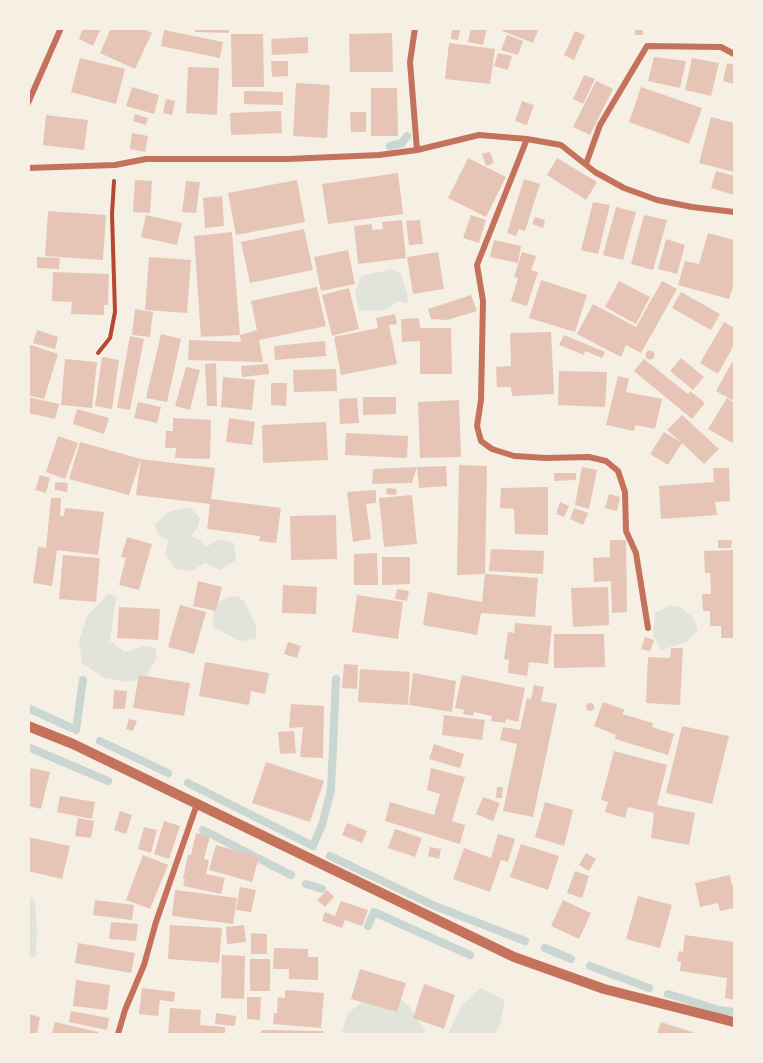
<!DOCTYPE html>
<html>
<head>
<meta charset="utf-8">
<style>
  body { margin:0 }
  #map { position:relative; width:763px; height:1063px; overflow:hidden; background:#f6efe4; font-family:"Roboto Serif",serif }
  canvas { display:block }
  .frame { position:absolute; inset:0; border:30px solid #f6efe4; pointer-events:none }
</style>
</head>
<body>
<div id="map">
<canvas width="763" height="1063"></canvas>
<div class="frame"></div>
</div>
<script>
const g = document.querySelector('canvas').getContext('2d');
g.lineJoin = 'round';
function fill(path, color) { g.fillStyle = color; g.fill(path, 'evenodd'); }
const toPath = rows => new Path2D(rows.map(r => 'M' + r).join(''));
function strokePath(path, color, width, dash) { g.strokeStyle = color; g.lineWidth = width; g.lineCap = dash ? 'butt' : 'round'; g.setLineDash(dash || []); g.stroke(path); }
const green = toPath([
  [392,269,401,273,408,297,407,304,398,301,386,310,359,311,355,292,361,276],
  [190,507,200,518,198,527,191,536,202,541,206,547,219,539,234,543,236,560,220,570,205,563,191,571,175,569,165,553,168,540,158,535,155,524,169,512],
  [109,593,116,597,110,641,125,652,145,646,156,648,156,660,144,679,126,682,104,678,82,663,79,641,87,616],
  [237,596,244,601,256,626,256,639,240,641,213,627,213,605,228,597],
  [671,605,680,607,693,617,698,630,687,642,661,650,653,635,655,613],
  [29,896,35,901,37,930,36,956,29,959],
  [481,988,505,1000,500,1026,494,1034,448,1034,461,1006],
  [376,992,394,994,409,1006,427,1034,341,1034,348,1013]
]);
const stream = toPath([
  [390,146,402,143,407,136],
  [28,708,76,730,83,680],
  [100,741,168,773],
  [28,747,108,781],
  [188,783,313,846,322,825,331,790,336,679],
  [203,830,291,875],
  [330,856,435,906,525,941],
  [306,884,322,889],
  [368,926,374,912,470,955],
  [545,948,571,959],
  [590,966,649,988],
  [668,994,719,1010,734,1012]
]);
const building = toPath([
  [83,28,101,28,93,46,79,39],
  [111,28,142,28,152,33,135,69,100,53],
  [195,28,229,28,229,33,195,32],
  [471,28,487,28,483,45,468,42],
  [495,28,539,28,533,43],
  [635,28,643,28,643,35,635,35],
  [452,29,460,30,458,40,451,39],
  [164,30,223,42,220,58,161,46],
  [575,31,585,35,574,60,564,55],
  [392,33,393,72,350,72,349,34],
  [231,34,263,34,264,87,232,87],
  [507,35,523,41,518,55,501,50],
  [308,37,308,53,272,55,271,39],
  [449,43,495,49,490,84,445,79],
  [498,53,512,56,508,70,494,66],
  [654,57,686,61,680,88,648,81],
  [80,58,125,69,116,104,71,92],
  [692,58,719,63,711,96,685,90],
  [271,61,288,61,288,76,272,77],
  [727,63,734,65,734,84,723,81],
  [188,67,219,68,217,115,186,113],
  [584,75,595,79,583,104,573,99],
  [596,81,613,89,590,135,573,127],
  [296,83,330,85,327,138,293,136],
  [132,87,159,95,154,114,126,106],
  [641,87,702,108,689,144,629,122],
  [371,88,397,88,398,136,371,136],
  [244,91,283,92,283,105,244,104],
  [166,99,175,101,172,115,163,113],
  [522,101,534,105,527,125,515,121],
  [281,111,282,133,231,135,230,113],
  [350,112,366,112,366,132,351,132],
  [135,114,148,118,146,125,133,121],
  [46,115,88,120,84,150,43,145],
  [711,117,734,123,734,172,699,163],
  [132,133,148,136,145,152,130,149],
  [490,152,494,163,486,166,482,154],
  [468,158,506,177,486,217,448,198],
  [557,158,597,182,586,200,547,175],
  [716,171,734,176,734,195,711,188],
  [398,173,403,214,328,224,322,184],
  [524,179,540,184,525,231,519,229,516,236,507,233],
  [135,180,152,181,150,213,133,212],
  [297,180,305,222,236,235,228,193],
  [186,181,200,182,196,213,182,212],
  [222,196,224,226,205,228,203,198],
  [593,202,610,205,598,254,581,250],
  [616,207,636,212,623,260,603,255],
  [48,211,106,215,103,260,45,256],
  [146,215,182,223,177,245,141,237],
  [471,215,486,220,479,243,463,238],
  [644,215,667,220,653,270,631,264],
  [535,217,545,220,543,228,532,224],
  [402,220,406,258,358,264,354,226,372,224,372,230,383,229,382,222],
  [420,220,423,244,409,245,406,221],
  [304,229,313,270,250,283,241,242],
  [232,232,240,335,201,337,194,236],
  [708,233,734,240,734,284,729,299,678,285,685,261,699,264],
  [666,239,685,245,677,274,658,269],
  [494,240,521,246,518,263,490,257],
  [348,250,355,284,321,291,314,257],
  [438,252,444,289,413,294,407,257],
  [522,252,536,256,531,270,538,272,527,306,511,301,518,278,514,277],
  [37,257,60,258,59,269,37,268],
  [149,257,191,260,187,313,145,310],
  [53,272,109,274,108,305,104,305,104,315,71,314,72,302,52,301],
  [541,280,587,295,575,332,529,318],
  [619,281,650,297,636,324,605,307],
  [662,281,677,289,641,353,626,345,621,357,577,334,593,304,636,327],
  [317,287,326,326,259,340,263,362,188,360,189,340,241,342,240,335,257,330,251,301],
  [349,288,359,329,332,336,322,295],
  [681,292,720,314,711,330,672,308],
  [471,295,477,311,447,320,431,319,428,309],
  [135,309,153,312,150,337,132,335],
  [395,314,397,324,389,325,397,364,341,375,334,337,378,328,376,318],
  [419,318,420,328,451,328,452,374,420,374,420,341,402,342,401,319],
  [724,322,734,328,734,345,718,374,700,363],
  [37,330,58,337,55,349,33,343],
  [551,332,554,394,512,396,511,387,497,387,496,367,511,366,510,333],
  [161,334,181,339,167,402,146,398],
  [564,335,605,352,602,358,585,351,584,355,559,345],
  [130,336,144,339,130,410,117,408],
  [325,341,326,356,275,360,274,346],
  [28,344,58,354,44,399,28,395],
  '645.5 355a4.5 4.5 0 1 1 9 0a4.5 4.5 0 1 1-9 0Z',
  [102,357,119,360,112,409,95,406],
  [681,358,704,377,693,390,670,371],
  [65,359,97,362,92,408,61,405],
  [644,359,688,394,690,391,705,403,692,419,634,371],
  [734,359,734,401,716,391],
  [216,363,217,406,207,406,205,364],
  [268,364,269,374,242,377,241,366],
  [186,367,200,370,190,410,175,406],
  [336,369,337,391,294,392,293,370],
  [559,371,607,372,605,407,558,405],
  [618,376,629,379,626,392,662,399,655,429,635,425,634,431,606,425],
  [223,377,255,380,252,410,221,407],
  [271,383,287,383,286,406,271,405],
  [28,397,59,404,55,419,28,413],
  [363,397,396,397,396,414,363,415],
  [357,398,359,423,340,424,339,399],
  [727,398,734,403,734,444,708,429],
  [459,400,461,457,420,458,418,402],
  [138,402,161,407,157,423,134,418],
  [77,409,109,418,104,434,73,424],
  [682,415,719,449,704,464,682,443,668,465,650,454,664,432,682,443,667,430],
  [173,418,211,420,210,459,175,458,176,448,165,448,166,431,173,431],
  [229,418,255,422,252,445,226,442],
  [326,422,328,460,263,463,262,425],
  [346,433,408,436,407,458,345,455],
  [58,436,78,443,65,479,46,472],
  [80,442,141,459,215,468,211,499,281,508,276,543,259,541,260,536,207,529,210,504,136,495,141,459,129,495,69,479],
  [459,465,487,466,485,574,457,575],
  [446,466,447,486,419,488,417,467],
  [417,467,412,483,372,484,373,469],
  [582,467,597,470,589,509,575,505],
  [713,468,729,468,730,501,715,502,717,515,661,519,659,486,714,482],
  [554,473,576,473,576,480,554,481],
  [40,475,50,478,46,493,35,490],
  [55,482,68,483,67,492,55,490],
  [548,487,548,535,515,534,514,509,500,508,501,488],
  [387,488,397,489,396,495,386,494],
  [376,490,376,503,366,504,371,539,353,542,347,492],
  [609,494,620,497,617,511,605,508],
  [412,495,417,544,384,547,379,498],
  [51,498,61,498,60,516,64,516,65,508,104,512,98,555,57,550,52,586,33,583,38,547,46,548],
  [560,502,569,506,564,517,556,514],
  [574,508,588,513,583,525,570,519],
  [336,515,337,559,291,560,290,516],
  [127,537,152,544,139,590,119,585,126,558,121,557],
  [610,540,626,540,627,612,612,613,611,581,594,582,593,558,610,557],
  [718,540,732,540,731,548,718,548],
  [491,549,544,551,543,574,489,571],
  [734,550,734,638,721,638,721,626,710,626,710,611,703,611,702,594,711,594,710,573,705,573,704,551],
  [377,553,378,585,354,585,354,554],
  [63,555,100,558,96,602,59,599],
  [382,557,410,557,410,584,382,585],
  [485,574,538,578,535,617,481,613,477,635,423,625,428,592,482,602],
  [198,581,222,587,216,611,193,606],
  [283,585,317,587,316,614,282,613],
  [608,587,609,625,573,627,571,588],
  [397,589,409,591,407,601,395,599],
  [357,595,403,602,398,639,352,632],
  [180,605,206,612,194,654,168,647],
  [119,607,160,609,158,640,117,638],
  [515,623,552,626,548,664,529,662,527,676,508,673,509,660,504,659,508,632,514,633],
  [554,634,604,634,605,667,554,668],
  [645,637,654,640,650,651,641,649],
  [288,642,301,646,297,658,284,654],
  [671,648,683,648,680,705,646,703,648,657,670,658],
  [205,662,269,673,265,694,251,691,249,705,199,696],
  [344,664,358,665,357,689,342,688],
  [360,669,410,672,408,705,358,702],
  [413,673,456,681,452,712,409,705],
  [139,675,190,683,184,716,133,708],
  [462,675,525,688,518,722,506,719,505,723,491,721,492,716,474,712,473,716,463,714,464,710,455,708],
  [534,685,544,687,541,701,557,704,533,817,503,811,517,744,500,740,503,727,520,730,527,698,531,699],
  [114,690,127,691,125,709,113,709],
  [603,702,625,710,622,714,653,723,652,727,674,734,668,755,615,739,616,735,594,726],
  '586 707a4 4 0 1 1 8 0a4 4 0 1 1-8 0Z',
  [291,704,324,706,323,758,300,757,303,727,289,728],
  [444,715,485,720,482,740,442,735],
  [129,719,137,721,133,731,126,729],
  [682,726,729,736,712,804,666,793],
  [294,731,296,753,280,754,278,732],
  [434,744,464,754,460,768,429,759],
  [614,751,667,765,657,805,695,813,689,845,651,838,654,813,628,807,625,818,605,812,608,802,601,800],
  [266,762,324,781,310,822,252,803],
  [31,768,50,772,41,809,28,806,28,777],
  [431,768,465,777,452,821,465,825,460,844,385,821,390,802,434,815,440,794,427,790],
  [497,787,503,787,502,798,496,798],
  [60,796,95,802,92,819,57,812],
  [483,797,500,803,493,821,476,814],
  [545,802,573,810,564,846,535,837],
  [120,811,132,815,126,834,114,830],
  [78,818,94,821,91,838,75,836],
  [164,821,180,826,169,859,154,854],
  [347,823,367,831,362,843,342,835],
  [144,827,157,830,151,853,138,849],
  [395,829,422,838,415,857,388,848],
  [196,833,210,836,204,859,209,860,206,874,225,878,221,894,183,886,185,879,183,878,188,855,191,855],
  [498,834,515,839,508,862,501,860,490,892,453,879,464,848,491,858],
  [28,837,70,846,62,879,28,871],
  [521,844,559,856,548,890,510,877],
  [216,845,259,857,252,882,209,870],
  [430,847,441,849,439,859,428,856],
  [586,853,596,859,589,871,579,865],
  [143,855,168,865,150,909,126,900],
  [575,871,589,876,582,898,567,893],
  [730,875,732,886,734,885,734,908,720,911,718,903,700,907,695,883],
  [240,887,256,890,251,912,236,910],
  [175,890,237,898,233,924,172,916],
  [327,890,334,897,325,907,317,900],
  [638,896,672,905,660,948,626,939],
  [95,900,134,905,132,920,93,915],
  [563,900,591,913,579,939,551,926],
  [341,901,368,910,362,926,345,920,342,928,322,921,325,912,335,916],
  [111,922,138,924,136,941,109,939],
  [170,925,222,928,219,963,168,959],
  [244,925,246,942,227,944,226,927],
  [251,933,267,934,267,954,251,954],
  [685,935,734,942,734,1000,725,998,727,978,680,971,681,962,677,961,679,951,683,952],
  [78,943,135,953,131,973,75,963],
  [274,948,308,949,308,957,318,957,318,980,289,979,289,969,273,969],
  [222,955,245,956,244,999,221,998],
  [250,959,270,959,270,991,250,991],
  [360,969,406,983,397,1012,351,999],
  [76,980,110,985,107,1010,73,1006],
  [424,984,455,995,444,1029,413,1018],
  [142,988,175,992,174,1002,160,1000,158,1016,139,1014],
  [285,990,324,993,321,1028,273,1024,274,1013,277,1013,278,997,285,998],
  [247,997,261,997,260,1020,247,1019],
  [170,1008,201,1010,200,1025,225,1027,225,1034,168,1034],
  [71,1011,109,1018,107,1030,69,1022],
  [216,1013,236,1016,235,1026,215,1024],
  [28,1014,40,1017,37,1034,28,1034],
  [55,1022,98,1032,98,1034,52,1033],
  [661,1022,698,1034,657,1034],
  [261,1030,323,1031,323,1034,261,1034]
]);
const path = toPath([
  [98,353,110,338,115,312,112,214,114,181]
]);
const minor = toPath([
  [415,28,410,62,417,150],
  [28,103,61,28],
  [527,139,477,265,483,301,481,400,477,426,481,441,492,449,514,456,546,458,589,457,606,461,618,471,625,492,626,531,636,553,648,628],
  [586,164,600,125,647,46,721,47,734,54],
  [28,168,115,165,146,159,288,159,379,155,417,150,479,135,527,139,561,145,595,172,624,188,657,200,692,207,734,212],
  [118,1034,125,1010,144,965,156,922,197,804]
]);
const tertiary = toPath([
  [28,726,73,744,514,957,604,989,734,1022]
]);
fill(green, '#e2e4dc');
strokePath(stream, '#c9d6d2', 8);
fill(building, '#e6c5b7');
strokePath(path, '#b5482f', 4);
strokePath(minor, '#c5725c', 6);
strokePath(tertiary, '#c5725c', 10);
</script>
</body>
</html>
